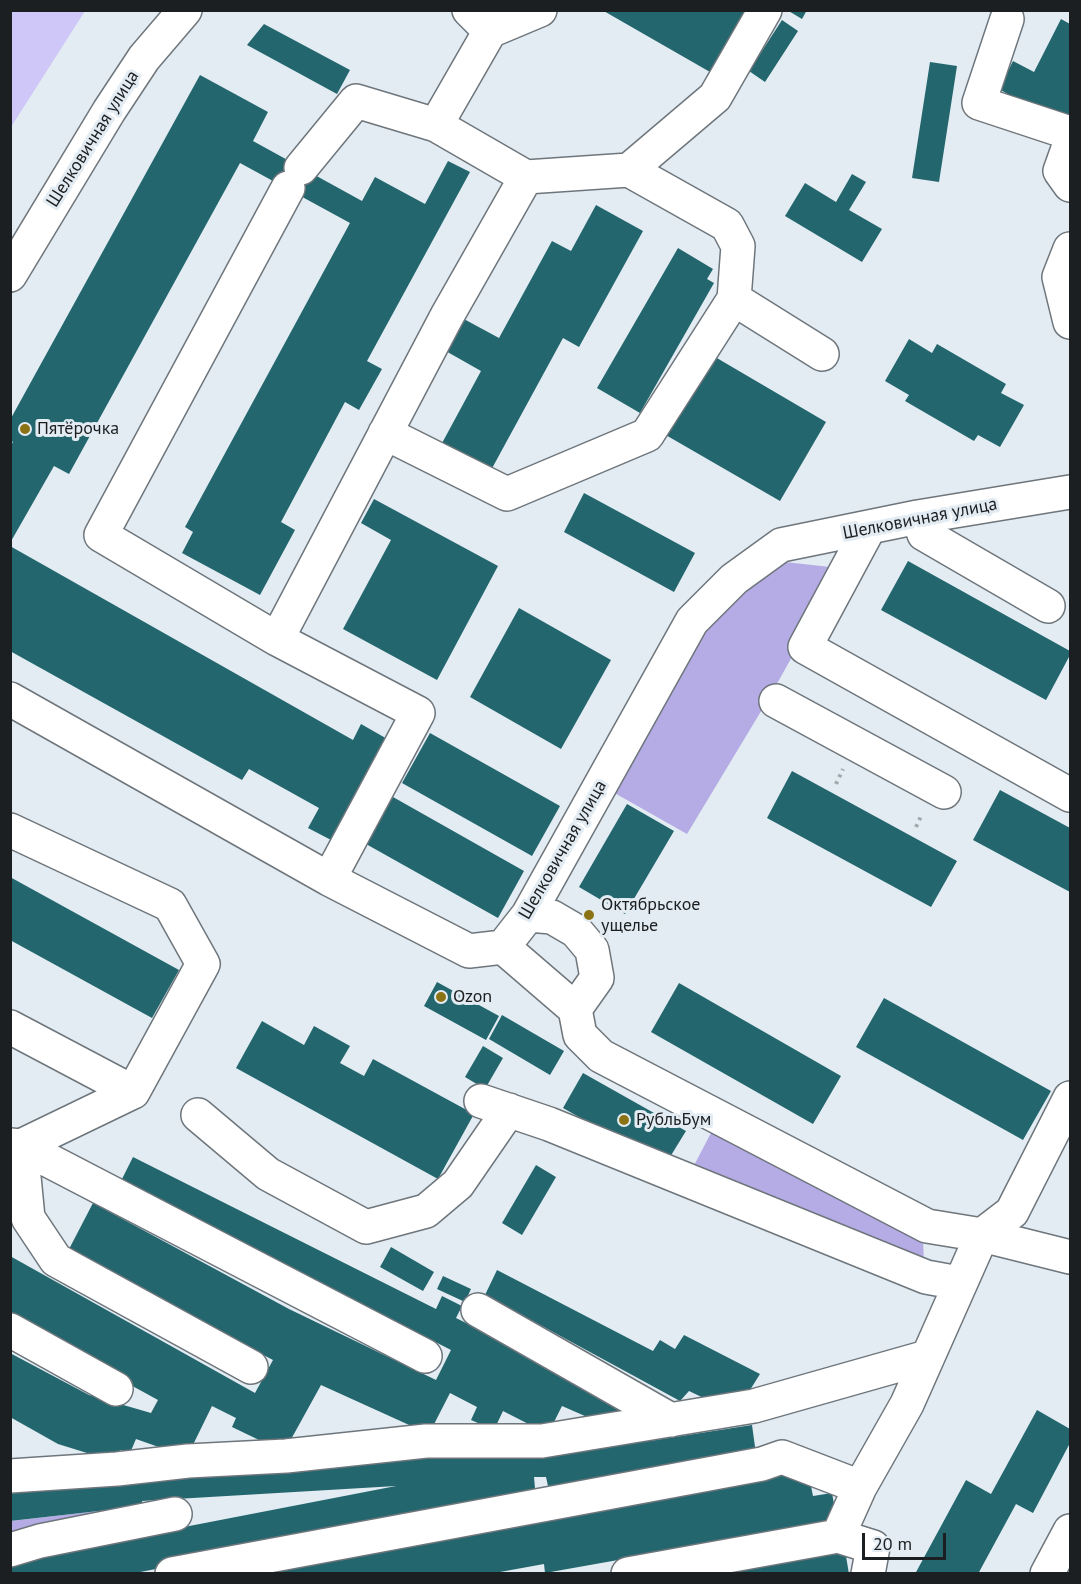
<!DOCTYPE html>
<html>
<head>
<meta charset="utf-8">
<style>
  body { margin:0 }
  #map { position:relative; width:1081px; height:1584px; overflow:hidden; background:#e2ecf2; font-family:"PT Sans",sans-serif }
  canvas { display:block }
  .frame { position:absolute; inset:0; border:12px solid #1c1f21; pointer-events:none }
  .scale { position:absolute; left:862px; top:1533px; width:84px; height:27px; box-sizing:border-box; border:3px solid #1c1f21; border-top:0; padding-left:8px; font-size:18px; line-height:21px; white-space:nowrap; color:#1c1f21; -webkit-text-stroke:4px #e2ecf2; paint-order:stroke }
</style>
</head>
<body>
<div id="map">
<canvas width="1081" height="1584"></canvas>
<div class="frame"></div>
<div class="scale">20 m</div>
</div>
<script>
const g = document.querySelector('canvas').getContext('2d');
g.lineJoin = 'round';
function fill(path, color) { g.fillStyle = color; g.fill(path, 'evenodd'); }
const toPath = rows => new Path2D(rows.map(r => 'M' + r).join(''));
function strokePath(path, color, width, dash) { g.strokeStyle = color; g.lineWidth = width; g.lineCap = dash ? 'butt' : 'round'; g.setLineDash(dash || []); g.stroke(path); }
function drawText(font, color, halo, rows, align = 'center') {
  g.font = font + ' "PT Sans",sans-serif'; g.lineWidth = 6; g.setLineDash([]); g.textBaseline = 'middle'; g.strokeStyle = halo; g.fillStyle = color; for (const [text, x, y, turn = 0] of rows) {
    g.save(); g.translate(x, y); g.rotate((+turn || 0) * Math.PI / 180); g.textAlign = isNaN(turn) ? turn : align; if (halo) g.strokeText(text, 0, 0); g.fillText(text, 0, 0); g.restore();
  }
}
const green = toPath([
  [10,11,85,11,11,127,10,127]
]);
const forest = toPath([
  [785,562,830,567,836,578,769,698,687,834,611,791,711,622,743,590],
  [712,1131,923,1238,924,1266,689,1175],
  [143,1506,11,1533,11,1521]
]);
const building = toPath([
  [602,10,745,10,710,72],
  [787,10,807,10,802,19],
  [1061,19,1070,24,1070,130,999,89,1013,61,1034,72],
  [782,20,798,31,765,82,749,71],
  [264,24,350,70,337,94,247,45],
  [930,62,957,66,939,182,912,178],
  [200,75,268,112,253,141,362,201,375,177,425,204,448,161,470,172,367,361,382,369,359,410,345,402,281,522,295,530,260,595,182,553,193,532,185,527,350,223,240,163,69,474,54,466,10,543,10,446,13,442,10,440,10,420],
  [852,174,866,182,849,210,882,229,862,262,785,216,805,183,836,202],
  [596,205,643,231,579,347,563,338,490,472,441,445,481,371,444,350,462,318,499,338,552,241,571,251],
  [678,248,713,269,707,279,714,283,640,413,597,388],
  [909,339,932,353,937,344,1006,384,1001,393,1024,405,1000,447,978,435,974,441,905,401,909,395,885,381],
  [710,354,826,422,780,501,664,434],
  [584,493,695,553,674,592,564,532],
  [374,499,498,566,437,680,343,629,391,540,361,523],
  [10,546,353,740,361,724,389,740,333,841,308,828,319,808,249,769,242,780,10,651],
  [908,561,1070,651,1070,655,1046,700,881,610],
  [519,608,611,660,561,749,470,697],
  [430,733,560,806,532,856,402,783],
  [792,771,957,861,931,907,767,818],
  [1000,790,1070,828,1070,892,973,840],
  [393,797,524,871,498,918,366,844],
  [627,804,674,831,625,914,579,887],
  [10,877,179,970,152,1018,10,940],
  [437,982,499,1016,486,1040,424,1006],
  [679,983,841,1076,813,1124,651,1032],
  [884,998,1051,1091,1023,1140,856,1047],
  [502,1015,564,1051,550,1075,489,1039],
  [262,1021,304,1045,314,1026,350,1046,340,1063,364,1076,373,1059,474,1114,438,1179,236,1068],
  [483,1046,503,1058,485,1089,465,1077],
  [583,1073,686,1131,670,1157,654,1160,563,1108],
  [133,1157,436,1309,442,1296,462,1306,456,1318,638,1409,608,1426,562,1406,548,1434,503,1411,494,1430,471,1420,477,1407,450,1393,429,1434,321,1385,284,1452,232,1427,236,1418,212,1406,187,1457,136,1439,130,1453,120,1450,116,1462,58,1444,10,1417,10,1353,89,1395,151,1413,158,1400,10,1319,10,1256,255,1393,273,1360,67,1253,93,1203,289,1309,436,1380,451,1350,121,1181],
  [536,1165,556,1177,522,1235,502,1223],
  [391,1247,434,1272,423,1291,380,1267],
  [497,1270,653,1351,660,1340,675,1349,684,1335,760,1374,750,1390,712,1402,689,1391,680,1401,485,1295],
  [443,1276,471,1289,465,1302,437,1289],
  [1037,1410,1070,1429,1070,1443,1033,1513,1016,1504,978,1574,915,1574,966,1480,991,1494],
  [752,1425,756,1454,548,1486,546,1477,534,1477,536,1500,407,1513,408,1520,130,1574,10,1574,10,1562,24,1558,396,1486,142,1501,143,1506,10,1521,10,1489,139,1474,545,1449,546,1457],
  [808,1471,813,1496,832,1493,837,1521,545,1573,544,1564,489,1574,258,1574,534,1518],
  [845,1550,849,1574,693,1574]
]);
const path = toPath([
  [836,784,843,769],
  [916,827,922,814]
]);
const minor = toPath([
  [469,10,490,31],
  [1007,19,979,103,1070,133],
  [436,125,490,31,540,10],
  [1070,143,1060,171,1070,185],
  [526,177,629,170,715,97,765,10],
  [288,188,101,535,277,639,418,713,329,879],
  [1070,249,1059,277,1070,322],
  [10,275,109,111,144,58,185,10],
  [734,299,822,354],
  [385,433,507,494,647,435,734,299,738,246,727,225,629,170],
  [918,517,924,534,1048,606],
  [869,528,805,647,1070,795],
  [277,639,447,316,526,177,436,125,356,101,301,168],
  [10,699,329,879,469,951,503,947,528,915,692,621,734,579,781,545,918,517,1070,492],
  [776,701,944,792],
  [10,830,170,905,203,964,133,1092,10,1027],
  [528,915,552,917,576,931,592,950,597,978,575,1009],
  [503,947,575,1009,580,1035,601,1056,927,1226,982,1235,1070,1257],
  [133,1092,21,1146,28,1218,56,1260,251,1367],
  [481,1101,549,1124,926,1277,959,1283],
  [198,1115,268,1174,366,1227,426,1211,458,1184,509,1110],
  [10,1145,21,1146,425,1356],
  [478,1310,671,1420],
  [10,1330,116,1389],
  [10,1476,117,1469,188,1461,286,1456,426,1441,542,1441,754,1406,927,1357],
  [838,1536,860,1487,907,1404,982,1235,1012,1212,1070,1098],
  [10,1550,40,1541,175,1514],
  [172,1574,762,1464,782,1457,860,1487],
  [628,1574,838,1536,873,1547,868,1574],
  [1047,1574,1070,1531]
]);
const markers = [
  [25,429,6,"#8b7215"],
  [589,915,6,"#8b7215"],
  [441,997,6,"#8b7215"],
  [624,1120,6,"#8b7215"]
];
const streetNames = [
  ["Шелковичная улица",93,139,-58],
  ["Шелковичная улица",920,519,-11],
  ["Шелковичная улица",563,850,-60]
];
const poiNames = [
  ["Пятёрочка",37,429],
  ["Октябрьское",601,905],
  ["ущелье",601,926],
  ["Ozon",453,997],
  ["РубльБум",636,1120]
];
fill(green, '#cfc7f7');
fill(forest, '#b5abe5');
fill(building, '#24666e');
strokePath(minor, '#6e767c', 36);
strokePath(path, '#a1a9ae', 4, [3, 4.5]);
strokePath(minor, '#fff', 33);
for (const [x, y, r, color] of markers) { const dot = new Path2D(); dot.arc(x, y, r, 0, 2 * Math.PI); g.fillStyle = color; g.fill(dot); strokePath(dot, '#e2ecf2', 2); }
drawText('18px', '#1c1f21', '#e2ecf2', streetNames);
drawText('18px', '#1c1f21', '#e2ecf2', poiNames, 'left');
</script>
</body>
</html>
